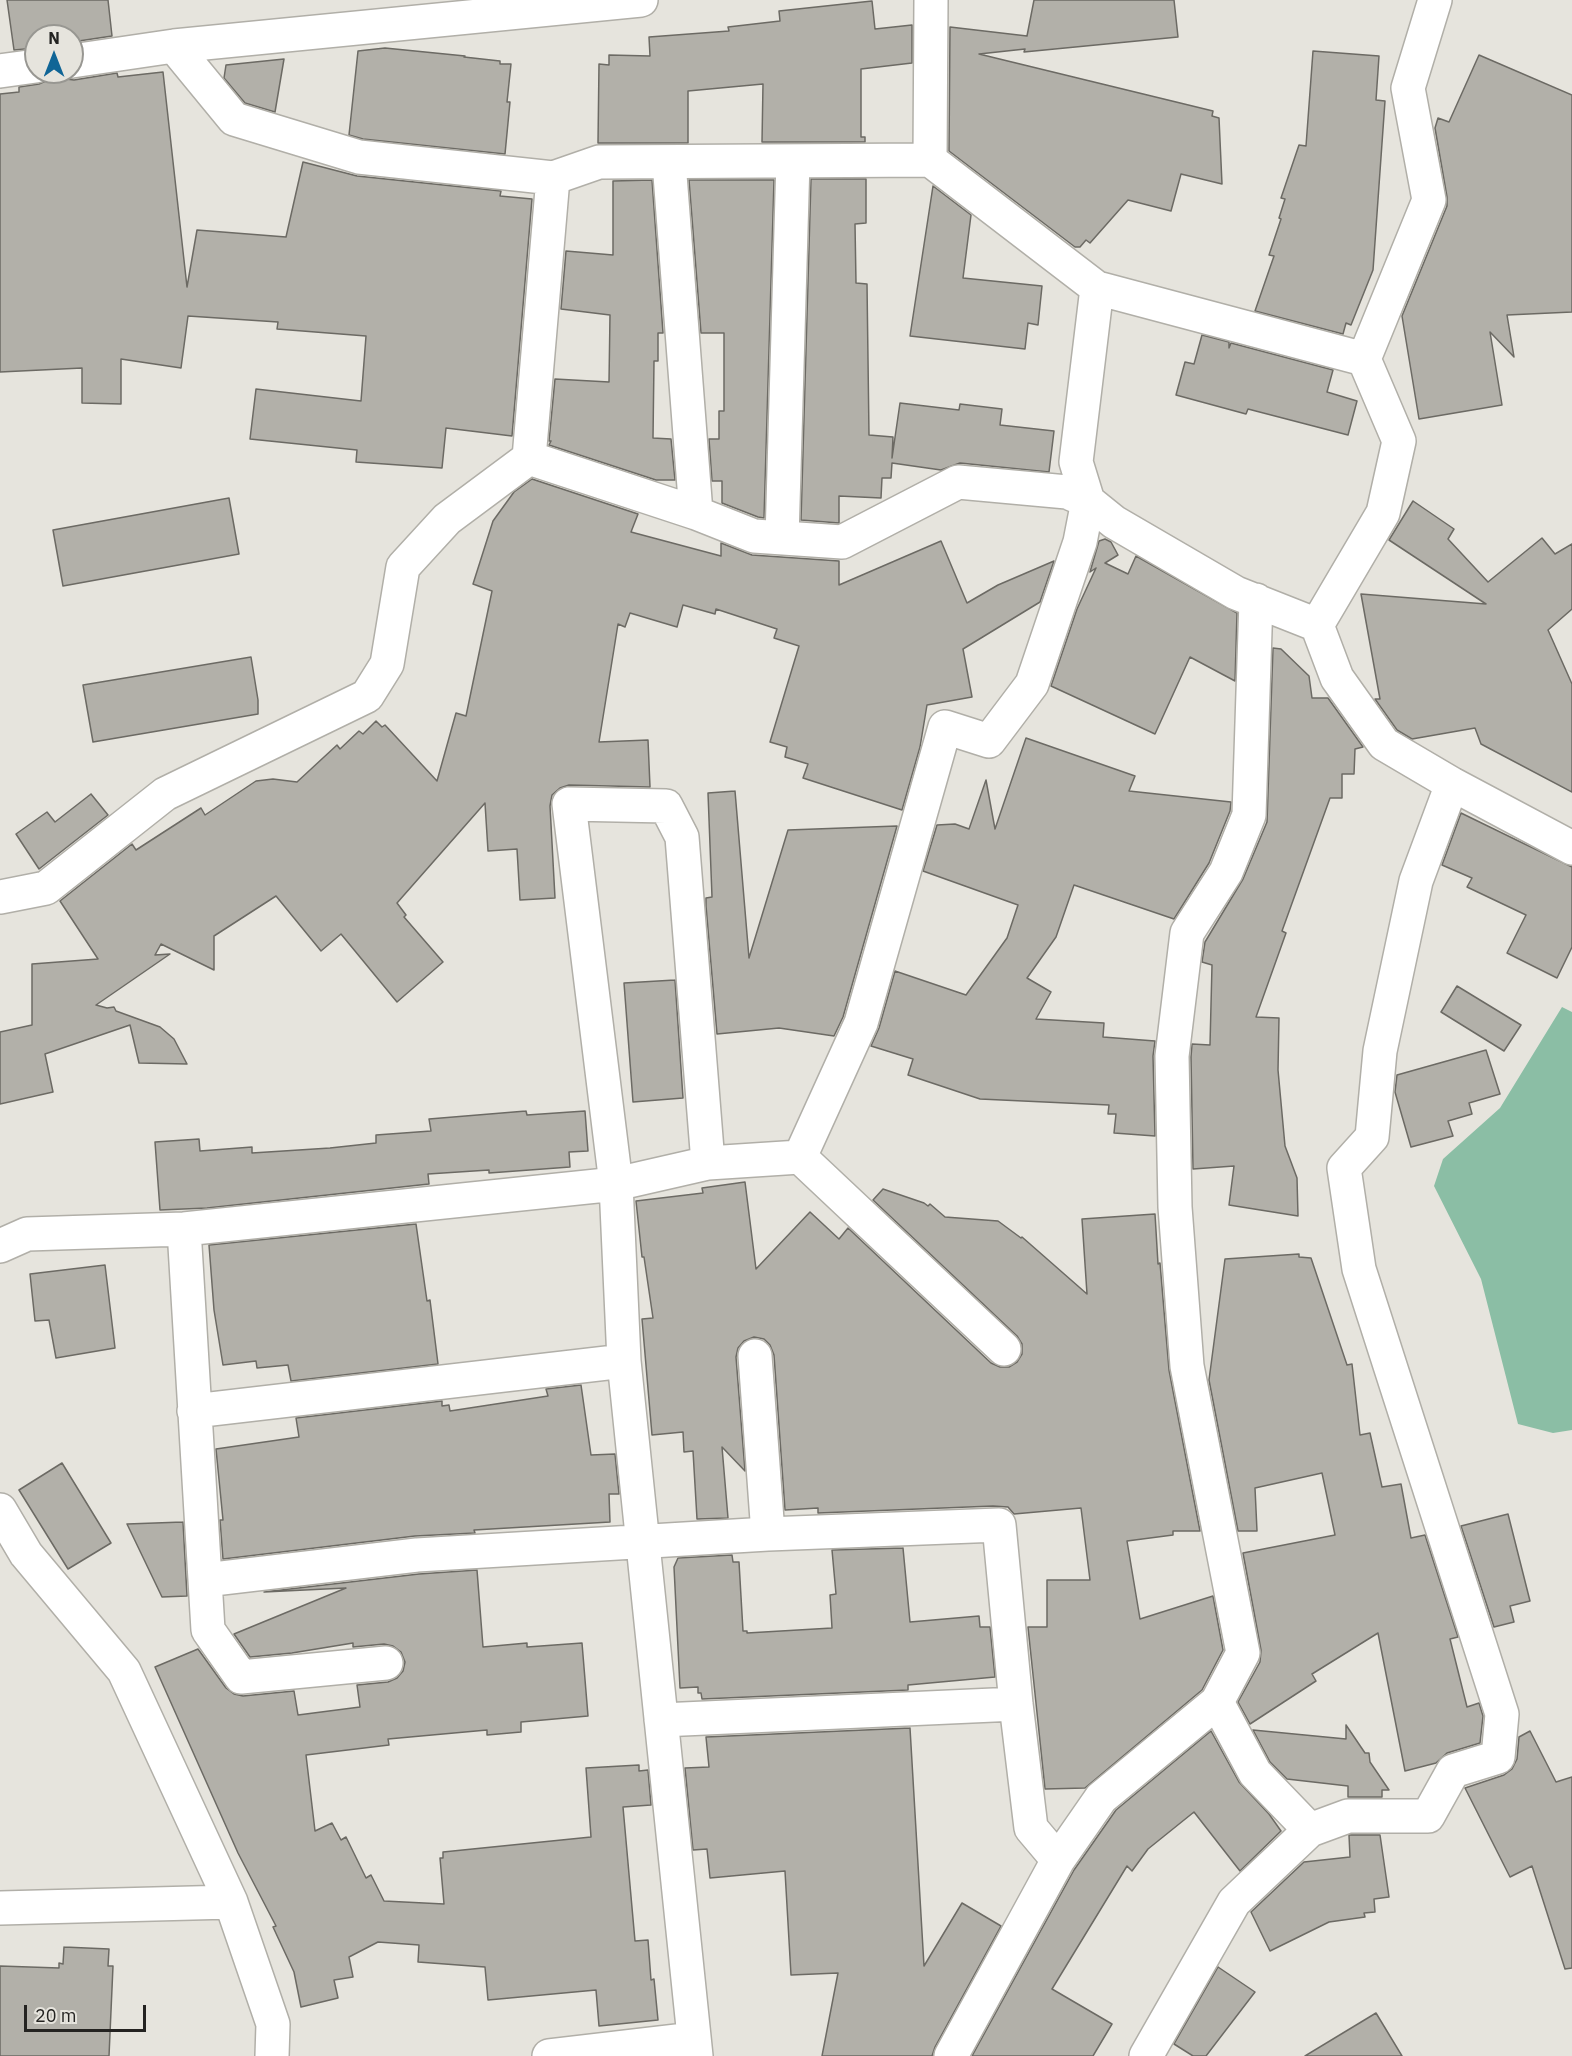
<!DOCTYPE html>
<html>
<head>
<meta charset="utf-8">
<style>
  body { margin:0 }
  #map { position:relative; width:1572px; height:2056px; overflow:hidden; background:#e6e4dd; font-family:"IBM Plex Sans",sans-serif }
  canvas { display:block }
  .north { position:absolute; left:24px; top:24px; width:60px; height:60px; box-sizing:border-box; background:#e6e4dd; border:2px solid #989792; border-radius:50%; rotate:0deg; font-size:16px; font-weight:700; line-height:24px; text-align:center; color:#242321 }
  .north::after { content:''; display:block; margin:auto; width:21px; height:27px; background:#106596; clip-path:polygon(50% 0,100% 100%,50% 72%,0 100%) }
  .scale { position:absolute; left:24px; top:2005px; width:122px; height:27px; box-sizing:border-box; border:3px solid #242321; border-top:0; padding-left:8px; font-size:18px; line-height:21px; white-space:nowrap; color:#242321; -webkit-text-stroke:4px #e6e4dd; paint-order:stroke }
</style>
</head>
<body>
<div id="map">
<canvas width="1572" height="2056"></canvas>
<div class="north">N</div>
<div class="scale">20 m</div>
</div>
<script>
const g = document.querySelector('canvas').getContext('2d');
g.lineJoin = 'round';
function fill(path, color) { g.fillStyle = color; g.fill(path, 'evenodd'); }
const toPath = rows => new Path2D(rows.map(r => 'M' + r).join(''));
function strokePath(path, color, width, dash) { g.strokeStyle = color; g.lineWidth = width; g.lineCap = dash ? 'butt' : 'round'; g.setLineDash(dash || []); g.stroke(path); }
const forest = toPath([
  [1562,1007,1572,1012,1572,1430,1553,1433,1518,1424,1481,1279,1434,1186,1443,1159,1500,1108]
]);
const building = toPath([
  [7,0,108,0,112,36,72,42,72,36,36,36,36,48,14,50,7,0],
  [1034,0,1174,0,1178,37,1024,52,1025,49,979,54,1213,111,1212,116,1219,118,1222,184,1181,174,1171,211,1128,200,1090,243,1086,240,1080,247,1075,247,949,151,950,27,1027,36,1034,0],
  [872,1,875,29,912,25,912,63,861,69,861,137,865,137,865,142,762,142,763,84,688,91,688,143,598,143,599,64,609,65,609,55,650,56,649,37,729,31,728,27,780,21,779,11,872,1],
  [385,48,465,56,464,57,500,61,500,64,511,64,507,102,510,102,505,154,363,139,349,135,358,51,385,48],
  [1313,51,1379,56,1376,100,1385,101,1373,270,1351,325,1346,323,1343,334,1255,311,1274,256,1269,255,1281,219,1279,218,1285,199,1281,198,1299,145,1306,146,1313,51],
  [1479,55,1572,95,1572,312,1507,315,1514,357,1490,332,1502,405,1419,419,1402,316,1447,206,1447,197,1435,128,1438,118,1449,122,1479,55],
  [284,59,275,112,245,103,224,78,226,65,284,59],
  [54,72,57,72,66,79,74,80,117,73,118,77,163,72,187,287,197,230,286,237,303,162,357,176,501,191,500,196,532,199,512,436,446,428,442,468,356,462,357,450,250,439,256,389,361,401,366,336,277,329,278,322,188,316,181,368,121,359,121,404,82,403,82,368,0,372,0,94,19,92,19,87,39,84,48,80,54,72],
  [811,179,866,179,866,223,855,224,856,283,867,284,869,435,893,437,892,458,900,403,959,410,960,404,1002,409,1000,425,1054,431,1049,472,960,463,941,470,892,463,891,478,882,478,881,498,839,496,839,523,801,520,811,179],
  [652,180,663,333,658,333,658,361,654,361,653,438,671,439,675,480,656,480,549,445,551,441,549,441,555,379,609,382,610,315,561,309,566,251,613,255,613,181,652,180],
  [689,180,774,180,764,518,758,517,722,503,722,481,712,481,709,439,719,439,719,411,724,411,724,333,701,333,689,180],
  [933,186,971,215,963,278,1042,286,1038,325,1028,323,1025,349,910,336,933,186],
  [1202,335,1229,342,1229,348,1231,343,1333,370,1327,392,1357,401,1348,435,1248,409,1246,414,1176,395,1185,362,1194,364,1202,335],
  [532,479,638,514,631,532,721,556,721,543,752,555,839,561,839,585,941,541,967,603,998,585,1054,561,1040,602,963,649,972,697,927,705,920,747,902,810,803,778,808,764,785,757,787,747,770,742,799,646,774,638,777,629,716,609,715,614,683,605,677,627,630,613,625,627,618,624,599,742,648,740,650,787,569,785,560,788,552,795,550,806,555,898,520,900,517,849,488,851,485,803,397,903,406,915,404,917,443,962,397,1002,341,934,321,951,276,896,214,936,214,970,161,944,155,955,170,954,96,1005,107,1008,114,1007,116,1011,160,1027,174,1039,187,1064,139,1063,130,1025,45,1054,53,1092,0,1104,0,1032,32,1025,32,964,98,959,60,901,132,844,136,850,201,808,205,815,256,781,273,779,297,782,337,745,340,749,359,731,363,734,376,721,382,727,385,725,437,781,456,713,466,716,492,591,473,584,493,521,514,492,532,479],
  [229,498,239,554,63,586,53,530,229,498],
  [1413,501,1454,529,1448,539,1488,582,1542,538,1555,554,1572,544,1572,609,1548,630,1572,684,1572,792,1481,744,1475,728,1412,739,1397,730,1375,699,1380,699,1361,594,1486,604,1389,540,1413,501],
  [1105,539,1111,542,1118,555,1105,563,1128,574,1136,556,1237,613,1235,681,1190,657,1155,734,1051,686,1077,609,1096,568,1090,572,1099,541,1105,539],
  [1273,648,1281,649,1309,676,1312,698,1328,698,1363,747,1355,749,1354,774,1342,774,1342,798,1330,798,1282,931,1286,933,1256,1017,1279,1018,1278,1070,1285,1146,1297,1178,1298,1216,1229,1205,1234,1166,1193,1169,1191,1057,1192,1044,1210,1045,1212,965,1202,962,1205,942,1243,879,1267,822,1273,648],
  [251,657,258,700,258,714,93,742,83,685,251,657],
  [1026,738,1135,776,1129,791,1231,802,1230,811,1209,863,1174,919,1074,885,1056,937,1027,978,1051,992,1036,1019,1104,1023,1103,1037,1155,1041,1153,1056,1155,1136,1114,1133,1116,1114,1108,1114,1109,1105,980,1099,908,1075,913,1059,871,1046,879,1028,895,971,966,995,1007,938,1018,905,923,871,937,825,955,824,969,829,986,780,995,829,1026,738],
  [735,791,749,958,788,830,897,826,843,1017,834,1036,779,1028,717,1034,706,906,706,898,712,897,708,793,735,791],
  [91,794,108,815,39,869,16,834,47,812,55,822,91,794],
  [1461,813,1572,867,1572,947,1557,978,1507,953,1526,915,1467,887,1472,878,1442,865,1461,813],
  [675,980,683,1098,633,1102,624,983,675,980],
  [1457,986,1521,1025,1504,1051,1441,1012,1457,986],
  [1486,1050,1500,1094,1469,1103,1472,1114,1448,1121,1453,1136,1411,1147,1395,1092,1397,1075,1486,1050],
  [526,1111,527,1115,585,1111,588,1151,569,1152,570,1167,489,1173,489,1170,428,1174,429,1184,207,1208,160,1210,155,1142,199,1139,200,1151,252,1147,252,1153,330,1148,376,1143,376,1135,431,1131,429,1119,526,1111],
  [745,1182,756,1269,810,1212,839,1239,848,1228,991,1363,1000,1367,1009,1367,1017,1362,1022,1354,1022,1344,1017,1336,873,1200,883,1189,924,1203,928,1206,930,1204,945,1217,998,1221,1021,1238,1022,1237,1087,1294,1082,1219,1155,1214,1158,1264,1160,1263,1169,1370,1200,1531,1173,1531,1173,1535,1127,1541,1140,1619,1213,1596,1223,1650,1202,1690,1085,1788,1045,1789,1028,1627,1047,1627,1047,1580,1090,1580,1081,1508,1014,1514,1008,1507,993,1506,818,1513,818,1508,785,1510,774,1355,770,1345,764,1339,754,1337,744,1341,738,1348,736,1357,745,1471,722,1447,728,1518,697,1519,693,1451,684,1452,683,1432,652,1435,642,1319,653,1318,644,1257,642,1257,636,1201,703,1193,702,1188,745,1182],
  [416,1224,427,1301,430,1300,438,1364,291,1381,288,1365,257,1368,256,1361,223,1365,214,1310,209,1245,416,1224],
  [1299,1254,1299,1257,1311,1258,1347,1365,1352,1364,1360,1435,1370,1433,1382,1487,1401,1484,1411,1538,1425,1535,1458,1637,1450,1639,1467,1707,1479,1703,1483,1716,1480,1743,1447,1753,1436,1763,1405,1771,1378,1633,1312,1674,1316,1681,1250,1724,1238,1702,1260,1662,1261,1650,1243,1553,1335,1535,1322,1473,1255,1488,1257,1531,1238,1531,1209,1380,1225,1259,1299,1254],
  [105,1265,115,1348,56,1358,49,1320,35,1321,30,1274,105,1265],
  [581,1385,591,1455,615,1454,619,1494,609,1494,610,1522,474,1530,475,1533,415,1536,223,1559,220,1520,223,1520,216,1449,299,1437,296,1418,442,1401,442,1406,449,1405,450,1411,548,1396,546,1389,581,1385],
  [62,1463,111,1543,68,1569,19,1490,62,1463],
  [1508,1514,1530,1601,1510,1606,1514,1622,1494,1627,1461,1526,1508,1514],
  [183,1522,187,1596,162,1597,127,1524,183,1522],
  [903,1548,910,1622,979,1616,980,1627,990,1627,995,1677,908,1685,908,1690,702,1699,701,1693,698,1693,698,1687,680,1688,674,1567,678,1558,732,1555,733,1562,739,1562,743,1631,747,1631,747,1633,832,1628,830,1595,836,1594,832,1550,903,1548],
  [477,1570,483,1647,527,1643,527,1647,582,1643,588,1716,521,1722,521,1732,487,1735,487,1730,388,1739,389,1745,306,1755,315,1831,332,1823,341,1840,346,1837,366,1878,371,1875,384,1901,444,1904,440,1858,443,1858,443,1852,591,1837,586,1768,639,1765,639,1771,648,1770,651,1805,623,1807,635,1941,648,1940,651,1980,654,1979,658,2020,599,2026,596,1990,488,2000,485,1967,418,1962,419,1945,378,1942,349,1957,353,1977,334,1980,338,1998,301,2007,294,1972,273,1927,276,1926,238,1853,155,1667,198,1649,226,1688,234,1694,243,1696,294,1691,298,1715,360,1707,357,1685,388,1682,397,1678,403,1671,405,1662,401,1652,393,1646,384,1644,353,1647,353,1643,292,1653,250,1657,234,1634,346,1588,264,1592,419,1574,477,1570],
  [1346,1725,1365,1753,1369,1753,1370,1762,1389,1790,1382,1790,1382,1797,1348,1797,1348,1786,1287,1779,1270,1762,1253,1730,1346,1739,1346,1725],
  [910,1728,924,1966,962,1903,1001,1926,935,2047,932,2056,822,2056,838,1973,791,1975,785,1871,710,1878,707,1849,693,1850,685,1768,709,1767,706,1737,910,1728],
  [1211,1731,1239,1782,1269,1814,1281,1831,1240,1871,1194,1812,1148,1849,1132,1871,1127,1866,1052,1989,1112,2024,1093,2056,972,2056,1074,1870,1116,1810,1211,1731],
  [1530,1731,1556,1782,1572,1777,1572,1968,1565,1969,1532,1866,1510,1877,1465,1788,1504,1775,1512,1769,1517,1759,1519,1737,1530,1731],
  [1349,1835,1380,1835,1389,1897,1374,1899,1375,1912,1364,1913,1365,1917,1329,1922,1270,1951,1251,1912,1304,1862,1350,1857,1349,1835],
  [64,1947,109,1949,108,1966,113,1966,109,2056,0,2056,0,1966,59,1968,59,1963,63,1964,64,1947],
  [1218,1967,1255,1992,1206,2056,1193,2056,1174,2044,1218,1967],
  [1376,2013,1402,2056,1305,2056,1376,2013]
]);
const minor = toPath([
  [174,46,234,119,359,157,553,178,599,162,930,160,1097,288,1364,359,1399,441,1383,513,1317,625],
  [72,61,174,46,641,0],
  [0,71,36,66],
  [930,160,931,0],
  [669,162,696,513],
  [1097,288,1076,462,1088,501,1114,522,1236,593,1317,625,1337,678,1384,744,1452,784,1572,848],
  [1364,359,1429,200,1408,88,1435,0],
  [529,458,696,513,754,536,842,542,958,482,1067,492,1088,501,1080,542,1032,684,989,741,945,727,861,1023,800,1157],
  [782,538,793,161],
  [0,897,46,888,165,794,367,696,387,664,403,567,447,519,529,458,553,178],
  [184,1229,208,1630,241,1677,386,1663],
  [0,1246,27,1234,184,1229,616,1184,708,1163,800,1157,1004,1349],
  [755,1356,768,1534],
  [194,1411,624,1361],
  [0,1510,26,1554,124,1671,231,1902,273,2024,272,2056],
  [205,1580,417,1555,768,1534,999,1525,1016,1704,1031,1828,1058,1860],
  [1217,1702,1255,1773,1310,1830],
  [661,1720,1016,1704],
  [0,1908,231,1902],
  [549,2056,694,2039],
  [696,2056,624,1361,616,1184,569,804,666,806,682,837,708,1163],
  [951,2056,1058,1860,1101,1798,1217,1702,1243,1653,1187,1366,1175,1207,1172,1056,1187,933,1226,872,1249,815,1256,600],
  [1146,2056,1234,1902,1310,1830,1348,1816,1428,1816,1453,1771,1498,1757,1502,1714,1359,1269,1344,1168,1372,1137,1380,1051,1416,881,1452,784]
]);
fill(forest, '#8bbea5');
fill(building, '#b2b0a9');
strokePath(building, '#6c6a64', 1.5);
strokePath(minor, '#b1afa8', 36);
strokePath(minor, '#fff', 33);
</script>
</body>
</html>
